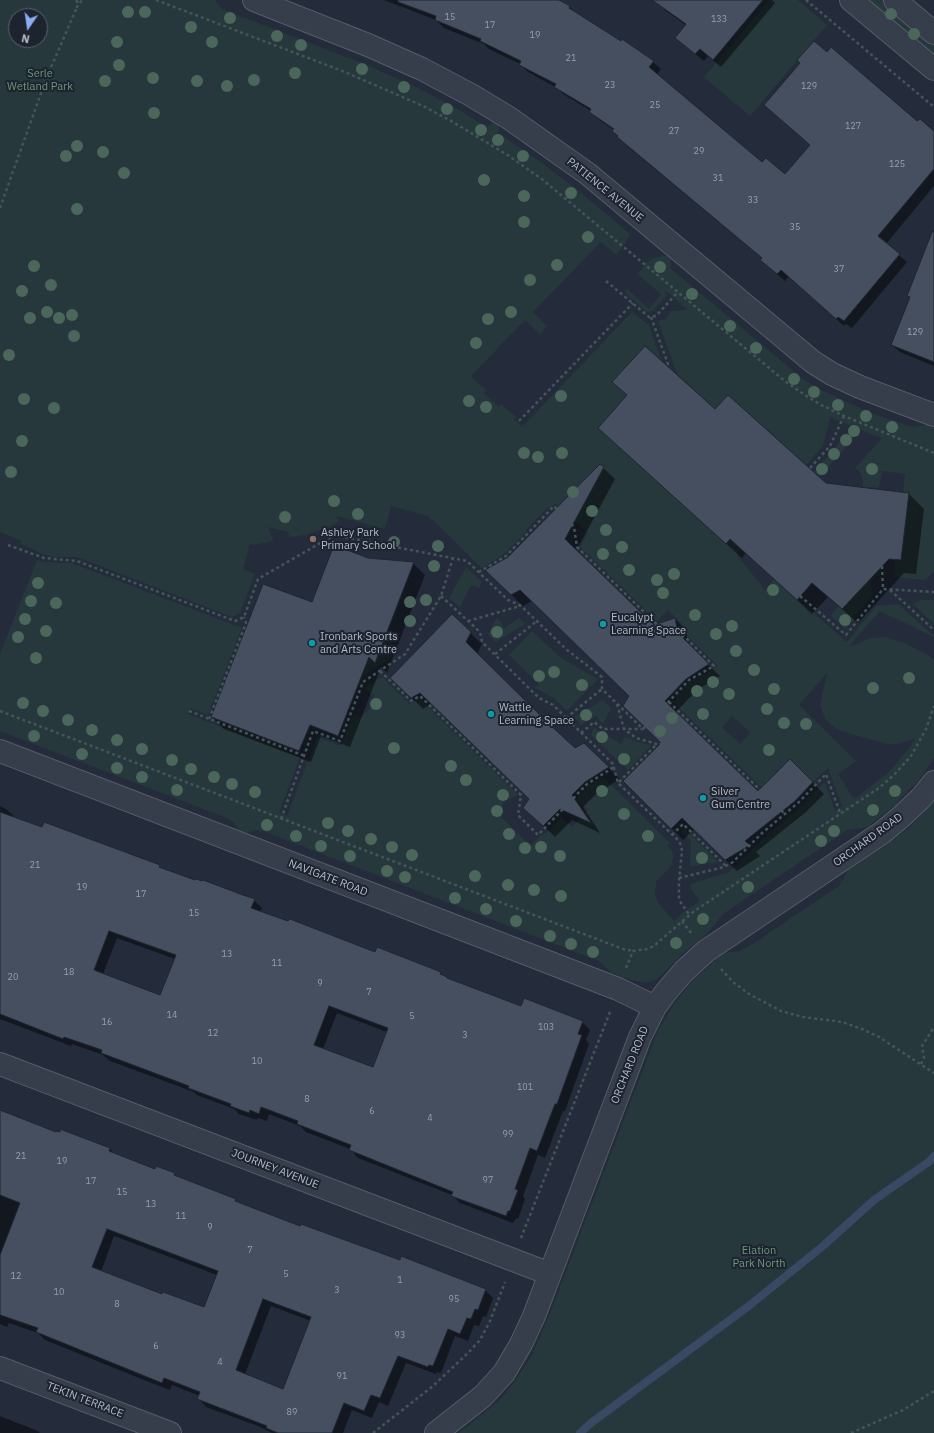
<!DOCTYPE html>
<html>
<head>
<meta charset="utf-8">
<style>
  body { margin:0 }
  #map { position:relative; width:934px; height:1433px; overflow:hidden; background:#242c3b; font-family:"IBM Plex Sans",sans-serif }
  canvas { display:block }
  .north { position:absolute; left:8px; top:8px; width:40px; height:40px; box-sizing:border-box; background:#1d2430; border:1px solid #59606c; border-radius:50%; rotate:193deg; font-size:11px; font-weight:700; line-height:16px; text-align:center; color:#b3b9c7 }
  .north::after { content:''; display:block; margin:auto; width:14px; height:18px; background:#8badf4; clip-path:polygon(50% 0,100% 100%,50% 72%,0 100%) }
</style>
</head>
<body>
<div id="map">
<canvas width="934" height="1433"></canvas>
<div class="north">N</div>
</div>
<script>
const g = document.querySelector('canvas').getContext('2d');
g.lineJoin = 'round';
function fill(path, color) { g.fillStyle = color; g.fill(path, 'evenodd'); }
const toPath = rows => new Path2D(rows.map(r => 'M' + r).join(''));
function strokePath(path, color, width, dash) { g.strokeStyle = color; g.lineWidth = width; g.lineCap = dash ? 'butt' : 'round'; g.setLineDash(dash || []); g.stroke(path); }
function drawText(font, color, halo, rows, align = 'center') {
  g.font = font + ' "IBM Plex Sans",sans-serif'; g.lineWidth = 4; g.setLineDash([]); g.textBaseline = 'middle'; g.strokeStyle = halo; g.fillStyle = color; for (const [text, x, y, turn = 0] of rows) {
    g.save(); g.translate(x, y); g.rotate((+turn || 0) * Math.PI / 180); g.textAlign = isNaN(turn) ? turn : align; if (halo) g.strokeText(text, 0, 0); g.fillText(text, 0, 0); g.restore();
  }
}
const green = toPath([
  [0,0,215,0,218,5,222,9,364,64,410,84,456,108,487,127,494,121,500,124,498,133,535,158,574,187,630,234,625,244,616,255,601,242,533,312,547,326,540,334,525,320,471,376,486,390,484,393,499,407,501,404,516,417,514,419,522,427,632,312,649,325,661,360,645,346,627,395,598,428,726,544,737,531,748,542,737,555,765,590,774,579,847,642,876,606,898,604,934,636,934,637,880,611,849,646,858,644,870,638,885,637,905,643,928,655,934,660,934,758,919,780,894,806,868,827,847,830,840,835,723,914,707,934,682,954,664,973,653,981,645,983,631,980,612,973,599,961,263,831,256,830,246,833,239,830,233,822,227,818,0,731,0,654,37,560,43,562,72,563,242,628,208,715,190,708,188,714,300,757,279,813,287,816,317,737,341,746,352,716,354,717,356,714,361,718,371,707,374,695,369,693,365,687,382,677,410,704,420,699,518,795,505,801,503,804,502,818,530,846,543,833,546,833,561,817,572,827,588,810,576,799,589,785,603,777,670,843,667,846,672,850,673,855,672,863,668,870,659,878,656,882,655,896,659,904,674,921,686,910,700,901,691,889,691,884,729,872,769,833,797,810,825,782,835,811,842,806,828,768,813,782,790,759,775,773,799,797,787,808,783,808,673,702,690,681,718,666,684,633,675,639,671,635,682,624,668,610,657,621,580,547,588,533,555,503,550,508,547,508,526,530,526,532,504,554,482,568,428,516,391,506,385,529,336,516,338,520,338,522,329,527,305,535,289,537,288,532,268,527,273,539,272,541,254,545,250,544,243,569,255,574,240,613,232,617,77,557,53,557,39,553,39,552,21,544,22,541,0,532],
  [16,16,40,16,40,40,16,40],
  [827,673,820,707,826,720,838,730,887,744,897,744,915,739,906,752,889,772,854,799,838,774,856,761,799,705],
  [732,716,750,733,740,744,722,727],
  [769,0,798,0,827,25,750,116,704,77],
  [862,0,885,0,934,41,934,60],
  [662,255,666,256,671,259,670,268,803,379,823,391,871,413,912,427,926,425,934,428,934,571,925,580,893,577,895,559,901,559,909,493,903,492,905,474,882,471,879,488,863,487,863,481,859,471,855,468,882,438,860,430,820,477,814,472,853,427,830,417,823,446,806,465,728,395,715,409,677,374,658,321,666,319,671,311,688,310,665,290,666,296,652,311,646,312,625,292,627,289,649,309,661,294,637,274,647,262,656,257,658,258],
  [466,567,482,582,479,588,471,585,460,607,449,598],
  [871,577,873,594,846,629,831,616,838,606,842,609],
  [921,600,934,600,934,624,913,604],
  [519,618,525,624,496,642,488,634,496,619,499,619,504,628],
  [532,631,561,658,598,679,567,711,554,698,535,688,539,684,509,655],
  [386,634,394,647,392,656,389,659,362,676,371,651,380,652],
  [603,700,611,708,603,724,596,716,581,725,574,717],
  [594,728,621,744,625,737,651,746,628,770,591,735],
  [934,801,934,1433,459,1433,500,1400,512,1385,531,1357,549,1316,652,1046,658,1031,674,1004,693,980,721,955,725,953,740,951,748,947,839,886,848,870,893,840,911,826],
  [684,828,718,862,692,866,690,865,691,844,690,840,681,831]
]);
const shadow = toPath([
  [384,0,556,0,570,7,577,15,653,62,661,69,657,75,762,163,786,175,811,145,765,105,918,123,934,132,934,186,886,244,907,262,852,328,846,324,844,326,789,276,785,281,769,267,762,258,626,145,614,130,598,119,590,112,591,111,563,94,557,88,528,72,520,64,489,49,484,44,444,28,436,20],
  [655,0,772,0,775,3,721,67,708,56,704,61,684,45,687,26,666,11],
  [934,229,934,366,900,352,892,345,911,298,908,295],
  [614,382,715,410,826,484,909,494,924,509,916,574,904,573,858,623,828,597,812,614,746,553,742,558,615,443,628,396],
  [600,465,615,479,576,551,653,627,675,619,686,630,688,645,720,676,697,690,675,713,758,792,790,760,824,794,806,812,756,852,760,856,737,871,694,829,683,840,625,781,662,743,630,696,532,601,523,606,497,581,509,557],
  [413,563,425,575,387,673,381,667,350,747,321,736,311,762,224,729,212,717,312,603],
  [470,633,482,644,477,654,575,749,583,744,620,779,596,794,583,807,600,833,572,820,555,837,525,808,530,799,432,703,423,709,392,678],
  [0,806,6,809,14,816,13,818,159,866,163,870,254,900,262,908,260,912,376,954,440,973,449,980,521,1007,582,1022,590,1030,586,1040,589,1044,565,1111,563,1111,545,1158,538,1155,523,1196,525,1199,518,1219,516,1218,513,1223,460,1203,452,1195,358,1158,350,1149,306,1132,300,1126,269,1114,267,1121,258,1118,257,1120,239,1114,234,1109,197,1095,194,1092,110,1061,103,1055,72,1044,71,1046,0,1019],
  [117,938,175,959,161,997,103,974],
  [337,1013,387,1032,373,1068,323,1049],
  [0,1111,57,1133,110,1149,115,1154,156,1170,174,1174,178,1178,235,1200,239,1204,300,1227,485,1290,493,1298,486,1317,483,1316,479,1326,474,1325,468,1341,455,1336,441,1373,437,1372,436,1374,406,1363,388,1406,379,1402,372,1418,352,1410,343,1433,272,1433,258,1426,206,1407,199,1399,200,1396,172,1385,170,1390,149,1382,45,1340,38,1333,9,1323,7,1327,0,1324],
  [114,1236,217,1275,204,1308,163,1295,101,1272],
  [271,1306,311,1321,284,1390,245,1374],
  [0,1416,38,1431,40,1433,0,1433]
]);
const stream = toPath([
  [580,1433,591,1423,750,1305,823,1246,874,1200,930,1161,934,1156]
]);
const building = toPath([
  [398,0,559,0,570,6,569,8,621,41,622,39,654,61,649,67,762,162,766,158,785,174,810,145,764,105,800,63,797,60,814,41,827,52,831,47,917,121,920,119,934,131,934,169,878,236,900,254,844,321,838,317,836,319,781,270,777,274,760,260,762,258,617,137,618,136,612,131,614,129,589,112,591,109,554,87,556,84,519,65,521,61,480,41,481,39,435,20,436,16,398,2,398,0],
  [652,0,763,0,713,60,700,49,695,54,675,38,686,24,652,0],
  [932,232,934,232,934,362,891,345,910,297,907,296,932,232],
  [645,346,715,409,728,395,826,483,909,493,901,560,889,559,842,609,812,583,797,600,730,539,726,544,598,428,627,395,612,382,645,346],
  [600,464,604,467,565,539,654,625,675,618,678,633,709,664,686,679,665,701,758,791,790,759,813,782,795,801,745,841,750,845,725,860,682,818,671,829,623,781,661,743,623,706,629,696,520,590,511,595,485,570,508,557,600,464],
  [334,545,368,558,414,562,375,663,369,657,338,736,310,725,299,751,211,717,263,584,312,602,334,545],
  [452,614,471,632,466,642,549,724,575,748,584,743,609,767,585,782,572,795,591,823,560,809,543,826,523,808,529,799,420,693,411,698,390,678,452,614],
  [0,812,42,827,44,822,160,865,159,867,195,880,196,879,202,881,203,880,243,895,255,899,251,908,288,921,290,919,375,952,377,947,441,972,440,974,447,977,447,978,521,1006,524,998,583,1021,578,1034,582,1035,557,1104,555,1104,537,1151,530,1148,515,1189,518,1190,510,1211,508,1211,506,1216,451,1196,453,1192,349,1150,351,1145,297,1124,298,1121,261,1107,259,1114,250,1110,249,1113,230,1106,231,1104,188,1088,189,1086,101,1053,102,1050,64,1037,63,1039,0,1014,0,812],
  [109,931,176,955,160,995,94,970,109,931],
  [329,1006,388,1028,373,1067,314,1045,329,1006],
  [0,1110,56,1132,56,1131,60,1132,60,1129,110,1148,109,1151,155,1169,156,1166,175,1173,174,1175,236,1199,235,1201,300,1226,301,1224,400,1260,401,1256,486,1289,478,1310,475,1309,471,1319,467,1318,460,1334,448,1329,433,1366,429,1365,428,1367,398,1356,380,1398,371,1395,364,1411,344,1403,332,1433,278,1433,266,1428,267,1426,197,1399,200,1392,164,1378,162,1383,36,1332,38,1328,0,1315,0,1255,20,1203,0,1195,0,1110],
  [107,1229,218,1271,204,1307,163,1292,162,1294,92,1267,107,1229],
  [263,1299,311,1317,283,1389,236,1370,263,1299]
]);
const path = toPath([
  [77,0,77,7,82,0],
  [156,0,345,72,423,106,453,122,509,156,543,180,786,382,808,397,821,405,844,416,934,453],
  [806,0,934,107],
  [0,208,46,79,77,7],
  [606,281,649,317,656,316,677,293],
  [651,317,669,367],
  [519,421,633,303],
  [810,468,830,446,844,416],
  [8,545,44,558,77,561,235,621,244,617,258,579,334,535,467,561,508,600,521,606,567,650,602,677,602,689,643,729,689,680,714,666,684,636,674,641,577,547,574,527,554,506,506,556,479,572],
  [882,566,883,589],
  [890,590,934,630],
  [441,596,480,632,482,642,539,698,553,705,613,764,618,783,678,840,681,845,682,851,679,880,679,898,681,903,689,914],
  [800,596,846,635,883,589,934,592],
  [468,621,520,606],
  [495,654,537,621],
  [380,671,411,701,420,696,521,795,518,815,538,835,587,784,614,767],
  [669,702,785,814],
  [617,704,624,729,636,738,660,745,687,719],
  [0,711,623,949,633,951],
  [189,711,305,756],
  [566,718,602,689],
  [209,719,246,623,244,617],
  [581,733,594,722,603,729,642,729],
  [619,782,657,744],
  [281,819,313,731,340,741,363,682,405,654,441,596,453,558],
  [672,835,683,824,726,866],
  [679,878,724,867,733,862,761,834,799,802,826,774,840,813],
  [682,921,691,933],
  [626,968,633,951,648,949,655,945,693,912,879,788,894,775,911,756,926,729,934,706],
  [721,969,733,982,749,994,781,1011,803,1017,842,1022,862,1029,879,1037,934,1073],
  [921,1064,924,1058,922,1046,934,1027],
  [521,1238,610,1012],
  [373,1433,433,1386,468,1353,480,1340,490,1321,505,1282],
  [851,1433,903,1410,934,1391]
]);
const minor = toPath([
  [254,0,368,45,422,69,471,95,509,118,588,174,813,362,832,374,860,387,934,415],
  [851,0,934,69],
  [895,0,934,33],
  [0,751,618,989,655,1007],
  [0,1064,550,1274],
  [0,1368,170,1433],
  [436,1433,483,1396,504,1373,521,1344,534,1316,640,1037,655,1007,666,992,684,971,706,951,883,832,902,816,921,798,934,782]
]);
const trees = [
  [128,12],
  [145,12],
  [891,14],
  [230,18],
  [191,27],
  [914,34],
  [277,36],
  [117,42],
  [212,42],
  [301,45],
  [119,65],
  [362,69],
  [295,73],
  [153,78],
  [254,80],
  [105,81],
  [197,81],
  [227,86],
  [404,87],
  [447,109],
  [154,113],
  [481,130],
  [498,140],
  [77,146],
  [103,152],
  [66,156],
  [523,156],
  [124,173],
  [484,180],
  [571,193],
  [524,196],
  [77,209],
  [524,222],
  [588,237],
  [557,265],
  [34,266],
  [660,267],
  [530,280],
  [51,285],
  [22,291],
  [692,294],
  [47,312],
  [511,312],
  [72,315],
  [30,318],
  [59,318],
  [488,319],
  [730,326],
  [74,336],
  [476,343],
  [756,348],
  [9,355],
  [794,379],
  [814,392],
  [561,396],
  [24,399],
  [469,401],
  [838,405],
  [486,407],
  [54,408],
  [866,416],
  [892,427],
  [854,431],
  [846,440],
  [22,441],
  [524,453],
  [562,453],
  [834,454],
  [538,457],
  [822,469],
  [872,469],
  [11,472],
  [573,492],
  [334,501],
  [592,511],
  [358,514],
  [285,517],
  [606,530],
  [394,542],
  [438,546],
  [622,547],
  [603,554],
  [434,566],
  [629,570],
  [674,574],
  [657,580],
  [38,583],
  [773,590],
  [663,593],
  [426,600],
  [31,601],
  [410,602],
  [56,603],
  [695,615],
  [25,619],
  [845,620],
  [410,621],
  [732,626],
  [46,631],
  [497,632],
  [716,634],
  [18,637],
  [736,651],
  [36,658],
  [754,670],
  [554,672],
  [539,676],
  [909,678],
  [713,682],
  [582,685],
  [873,688],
  [774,689],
  [697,691],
  [729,694],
  [23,703],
  [376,704],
  [767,709],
  [43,711],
  [703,714],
  [586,715],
  [672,718],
  [68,720],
  [784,723],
  [806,724],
  [92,730],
  [660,731],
  [34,736],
  [602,737],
  [117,740],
  [394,748],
  [142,749],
  [769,750],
  [82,754],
  [624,759],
  [172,760],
  [451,766],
  [117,768],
  [191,769],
  [142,777],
  [214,777],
  [466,780],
  [232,784],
  [177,790],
  [602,791],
  [895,791],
  [255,792],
  [503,795],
  [873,810],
  [497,811],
  [624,814],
  [328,823],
  [267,825],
  [348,831],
  [834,831],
  [509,834],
  [296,836],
  [648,836],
  [371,839],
  [821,841],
  [321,846],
  [392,847],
  [541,847],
  [525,848],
  [412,855],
  [350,856],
  [560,856],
  [702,858],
  [387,871],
  [475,876],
  [405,877],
  [508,885],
  [748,887],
  [534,890],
  [561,896],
  [455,898],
  [486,909],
  [703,919],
  [516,921],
  [550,936],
  [676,943],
  [571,944],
  [593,952]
];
const markers = [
  [313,539,4,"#8d6e63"],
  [603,624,4,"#0f9aa8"],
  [312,643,4,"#0f9aa8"],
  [491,714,4,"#0f9aa8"],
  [703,798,4,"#0f9aa8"]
];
const numberNames = [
  ["15",450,17],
  ["133",719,19],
  ["17",490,25],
  ["19",535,35],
  ["21",571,58],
  ["23",610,85],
  ["129",809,86],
  ["25",655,105],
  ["127",853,126],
  ["27",674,131],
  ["29",699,151],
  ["125",897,164],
  ["31",718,178],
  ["33",753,200],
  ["35",795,227],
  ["37",839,269],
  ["129",915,332],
  ["21",35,865],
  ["19",82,887],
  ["17",141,894],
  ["15",194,913],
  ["13",227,954],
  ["11",277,963],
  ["18",69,972],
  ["20",13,977],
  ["9",320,983],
  ["7",369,992],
  ["14",172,1015],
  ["5",412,1016],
  ["16",107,1022],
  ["103",546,1027],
  ["12",213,1033],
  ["3",465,1035],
  ["10",257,1061],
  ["101",525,1087],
  ["8",307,1099],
  ["6",372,1111],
  ["4",430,1118],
  ["99",508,1134],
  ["21",21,1156],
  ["19",62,1161],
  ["97",488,1180],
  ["17",91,1181],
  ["15",122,1192],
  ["13",151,1204],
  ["11",181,1216],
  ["9",210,1227],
  ["7",250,1250],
  ["5",286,1274],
  ["12",16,1276],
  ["1",400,1280],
  ["3",337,1290],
  ["10",59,1292],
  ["95",454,1299],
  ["8",117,1304],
  ["93",400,1335],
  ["6",156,1346],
  ["4",220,1362],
  ["91",342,1376],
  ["89",292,1412]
];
const parkNames = [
  ["Serle",40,74],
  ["Wetland Park",40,87],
  ["Elation",759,1251],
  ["Park North",759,1264]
];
const streetNames = [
  ["PATIENCE AVENUE",605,190,39],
  ["ORCHARD ROAD",868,840,-36],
  ["NAVIGATE ROAD",328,878,21],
  ["ORCHARD ROAD",630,1065,-68],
  ["JOURNEY AVENUE",275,1169,21],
  ["TEKIN TERRACE",85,1400,21]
];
const poiNames = [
  ["Ashley Park",321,533],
  ["Primary School",321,546],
  ["Eucalypt",611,618],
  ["Learning Space",611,631],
  ["Ironbark Sports",320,637],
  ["and Arts Centre",320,650],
  ["Wattle",499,708],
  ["Learning Space",499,721],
  ["Silver",711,792],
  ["Gum Centre",711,805]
];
fill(green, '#26383c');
fill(shadow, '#0007');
strokePath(stream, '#394964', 8);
fill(building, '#454f60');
strokePath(building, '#1f2632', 1);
strokePath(minor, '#565c69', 24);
strokePath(path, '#435559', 2.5, [3, 3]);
strokePath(minor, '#373e4b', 22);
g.fillStyle = '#4b675c';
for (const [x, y] of trees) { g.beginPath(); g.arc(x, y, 6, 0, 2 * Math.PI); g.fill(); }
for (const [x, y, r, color] of markers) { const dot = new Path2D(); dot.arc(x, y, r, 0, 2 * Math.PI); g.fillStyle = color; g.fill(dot); strokePath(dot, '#1d2430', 1.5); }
drawText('9px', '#989ead', null, numberNames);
drawText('11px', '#6b9777', '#1d2430', parkNames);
drawText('11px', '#b3b9c7', '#1d2430', streetNames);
drawText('11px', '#b3b9c7', '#1d2430', poiNames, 'left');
</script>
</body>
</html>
